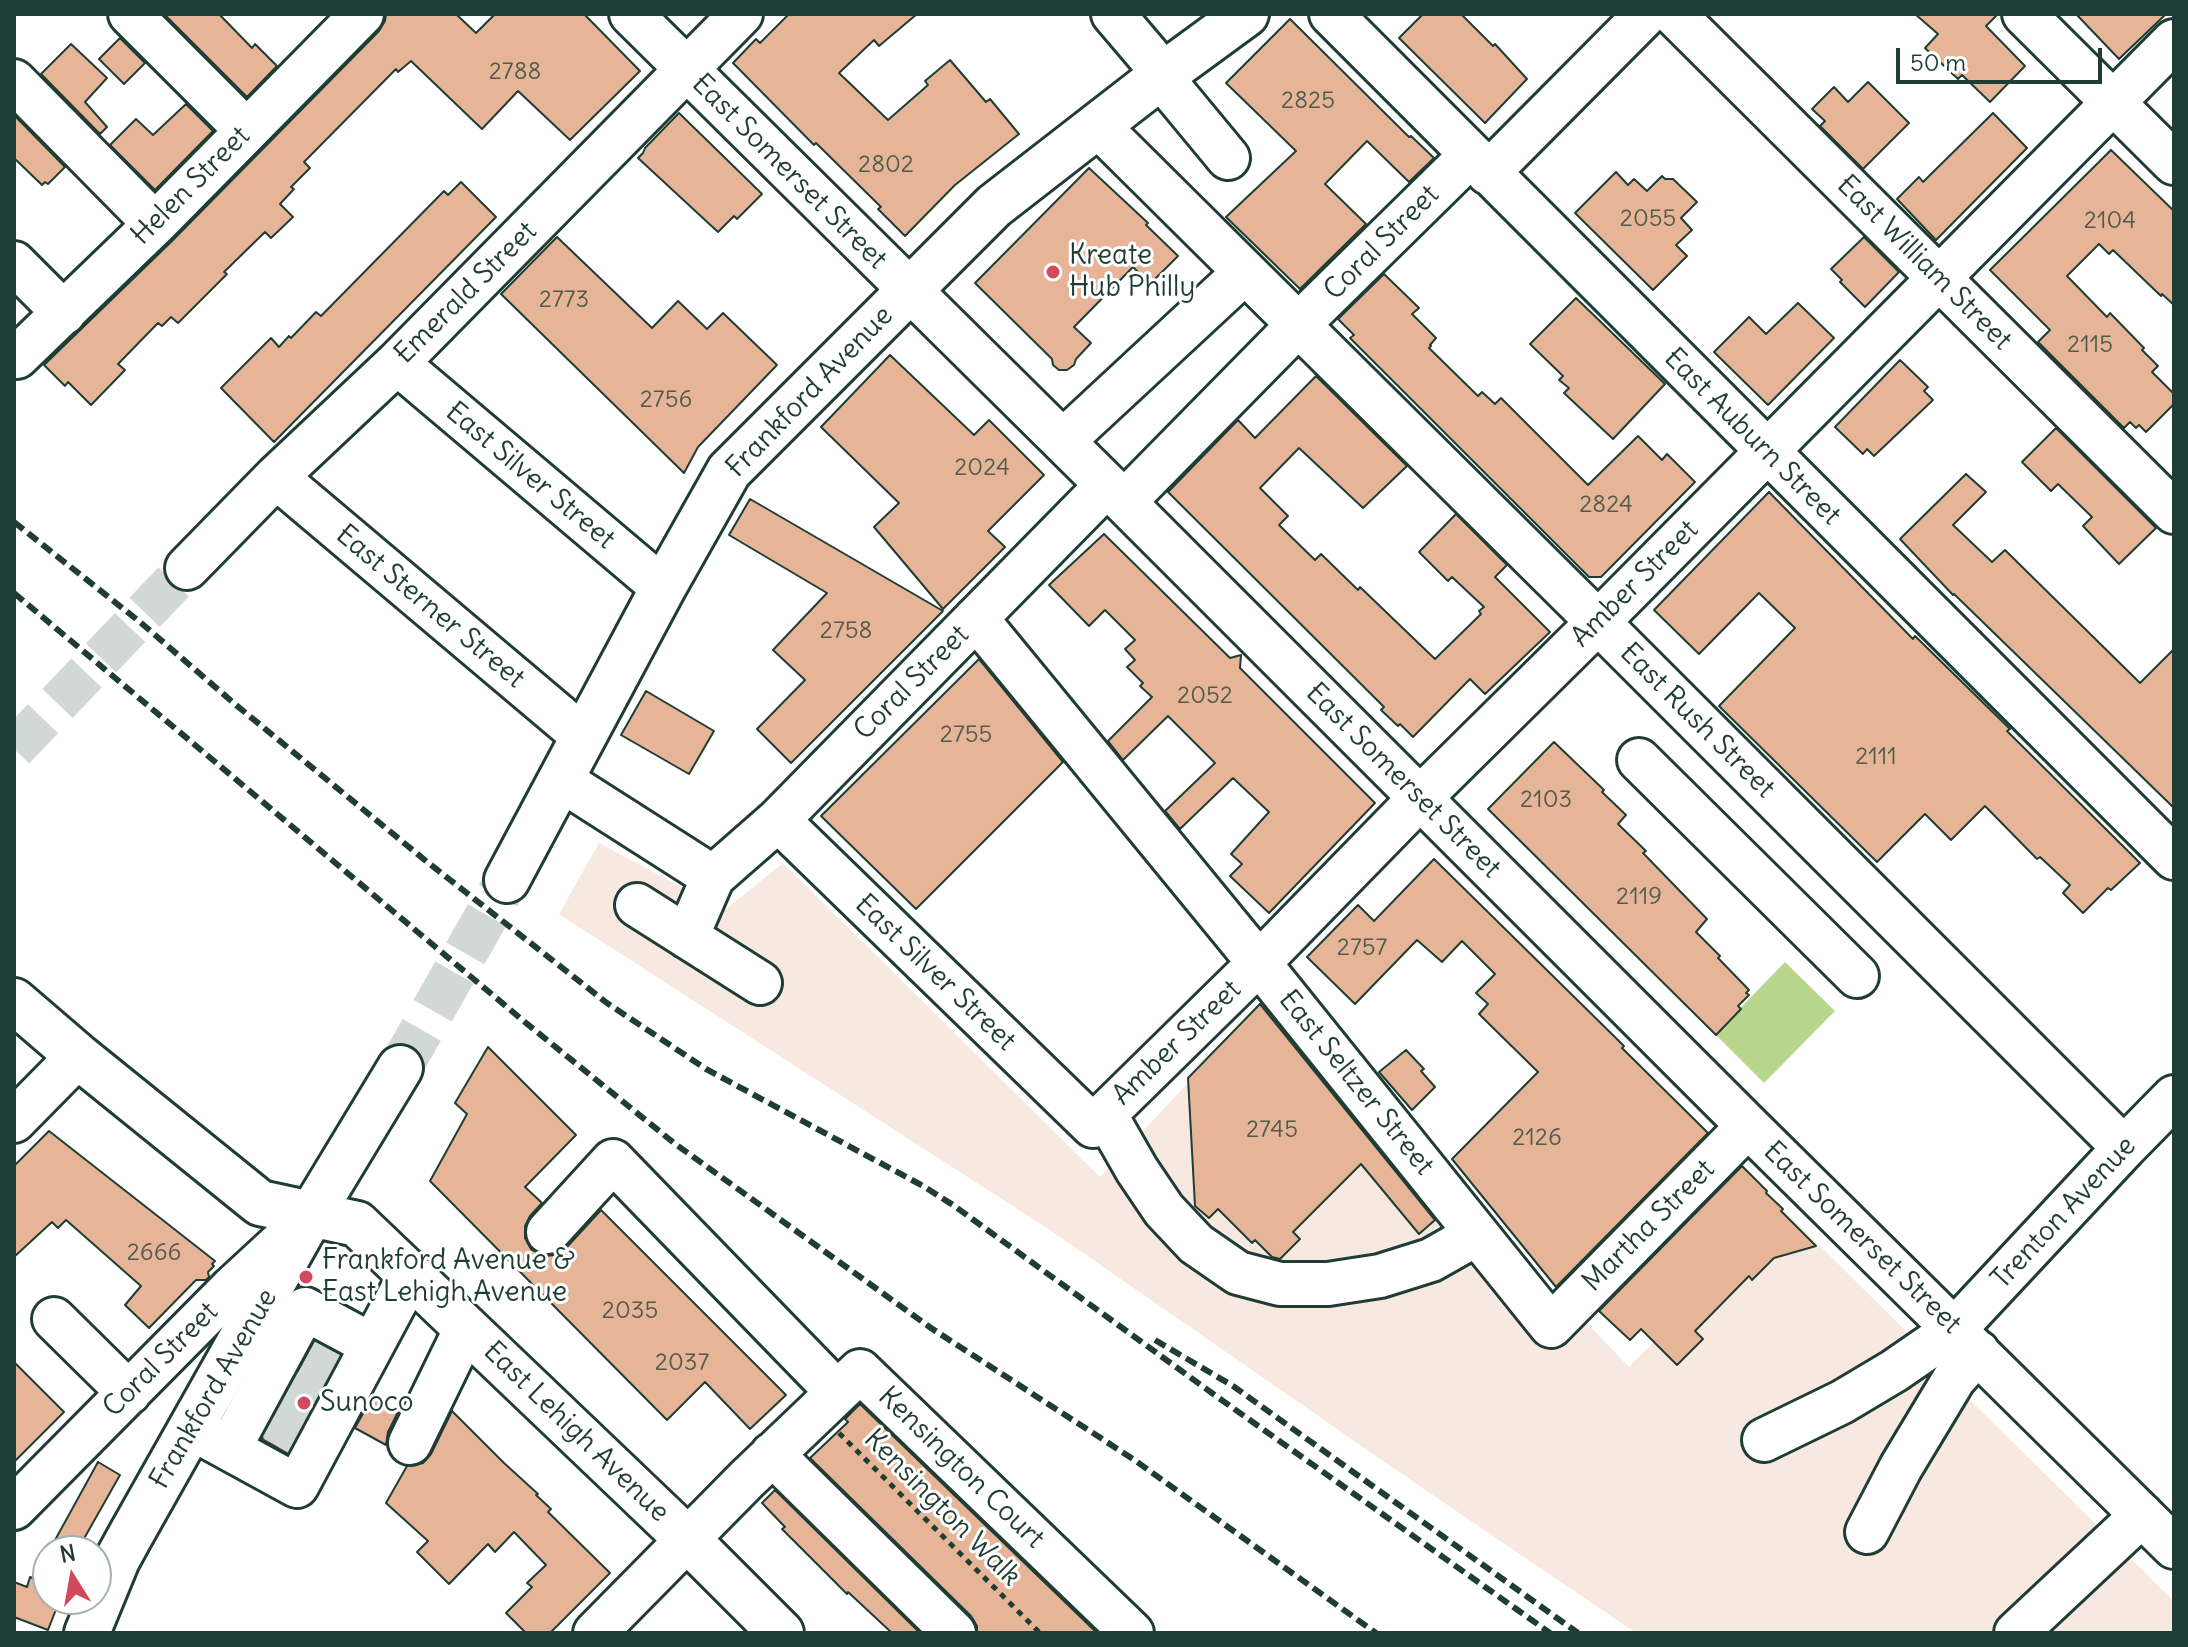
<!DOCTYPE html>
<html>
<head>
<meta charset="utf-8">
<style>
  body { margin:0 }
  #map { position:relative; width:2188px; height:1647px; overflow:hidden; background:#fff; font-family:Delius,sans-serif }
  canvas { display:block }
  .frame { position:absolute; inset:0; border:16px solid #1f3d34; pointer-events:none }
  .north { position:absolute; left:32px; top:1535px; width:80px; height:80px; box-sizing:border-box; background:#fff; border:2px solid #a5b1ae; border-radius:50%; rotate:349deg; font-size:22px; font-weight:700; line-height:32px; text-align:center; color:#1f3d34 }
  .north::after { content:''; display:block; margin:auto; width:28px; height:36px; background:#d1495b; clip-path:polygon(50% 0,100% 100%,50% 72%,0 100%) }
  .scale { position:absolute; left:1896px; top:48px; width:206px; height:36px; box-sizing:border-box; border:4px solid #1f3d34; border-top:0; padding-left:10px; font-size:24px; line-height:28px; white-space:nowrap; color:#1f3d34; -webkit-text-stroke:6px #fff; paint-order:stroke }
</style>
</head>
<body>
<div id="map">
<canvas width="2188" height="1647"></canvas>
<div class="frame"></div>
<div class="north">N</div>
<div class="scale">50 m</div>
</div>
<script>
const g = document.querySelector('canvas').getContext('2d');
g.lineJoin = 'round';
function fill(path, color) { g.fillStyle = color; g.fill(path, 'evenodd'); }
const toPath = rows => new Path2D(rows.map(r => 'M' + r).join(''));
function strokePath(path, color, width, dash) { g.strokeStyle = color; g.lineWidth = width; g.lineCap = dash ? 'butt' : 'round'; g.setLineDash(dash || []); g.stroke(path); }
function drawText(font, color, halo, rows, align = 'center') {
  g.font = font + ' Delius,sans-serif'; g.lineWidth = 6; g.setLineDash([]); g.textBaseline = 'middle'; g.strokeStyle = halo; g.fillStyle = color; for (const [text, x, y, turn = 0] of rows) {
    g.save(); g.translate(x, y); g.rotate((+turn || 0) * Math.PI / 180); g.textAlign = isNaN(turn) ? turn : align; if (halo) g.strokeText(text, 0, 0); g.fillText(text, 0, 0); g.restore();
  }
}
const built = toPath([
  [599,843,725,910,783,863,1100,1177,1262,1004,1549,1348,1581,1317,1629,1367,1784,1210,1954,1379,1969,1399,2174,1601,2174,1633,1636,1633,1415,1483,1050,1230,559,914]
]);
const green = toPath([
  [1785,962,1835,1011,1764,1083,1715,1034]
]);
const building = toPath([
  [164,14,219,14,252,48,255,44,277,66,247,97,164,14],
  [386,14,456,14,476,33,495,14,584,14,640,71,570,140,518,91,482,129,411,61,398,72,396,69,304,162,310,168,291,187,294,189,280,204,293,217,271,238,265,232,224,272,227,274,178,323,171,317,162,326,158,323,118,364,125,370,91,405,68,382,65,386,44,365,172,241,379,31,385,21,386,14],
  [789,14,917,14,879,46,874,40,839,73,888,120,928,85,925,81,950,60,986,102,990,99,1019,134,955,185,905,236,878,209,881,207,816,143,814,145,733,63,756,39,760,43,789,14],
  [1423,14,1461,14,1493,46,1495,44,1527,79,1485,123,1399,38,1423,14],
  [1915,14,1998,14,1986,26,2025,66,1990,102,1962,75,1958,79,1925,48,1938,34,1915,14],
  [2076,14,2166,14,2119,59,2076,14],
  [1290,19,1409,137,1411,136,1434,158,1409,182,1367,141,1325,184,1366,224,1300,289,1226,217,1296,151,1226,83,1290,19],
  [120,38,145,63,124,84,99,59,120,38],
  [71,44,107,78,85,102,107,127,100,134,41,74,71,44],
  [1868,82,1909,123,1863,169,1820,126,1825,121,1812,109,1834,87,1848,102,1868,82],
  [186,104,213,131,155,190,110,145,136,119,153,135,186,104],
  [679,113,762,194,737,219,734,216,718,232,638,158,643,153,645,148,679,113],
  [1993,113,2027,148,1936,240,1897,199,1919,177,1923,182,1993,113],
  [14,115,65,167,48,184,45,182,42,185,14,158,14,115],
  [2111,150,2174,211,2174,305,2162,294,2161,296,2113,250,2109,254,2099,244,2067,276,2107,317,2110,313,2144,348,2142,350,2158,366,2152,372,2174,394,2174,404,2146,432,2139,425,2136,428,2130,422,2124,428,2038,342,2050,330,1990,270,2111,150],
  [1089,168,1148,223,1146,225,1178,256,1150,284,1133,267,1074,327,1091,343,1076,359,1074,365,1067,370,1059,370,1053,365,1052,359,975,283,1089,168],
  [1616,172,1628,185,1634,179,1647,191,1662,176,1665,179,1673,179,1697,202,1681,218,1692,230,1676,245,1687,256,1653,290,1575,213,1616,172],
  [461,182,496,217,274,442,221,388,271,338,279,347,289,336,291,338,316,312,321,316,444,191,448,195,461,182],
  [557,237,652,328,678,301,707,329,723,313,777,365,698,447,684,473,501,294,557,237],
  [1864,237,1899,272,1865,307,1840,282,1842,280,1831,269,1864,237],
  [1384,274,1419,308,1412,314,1436,338,1430,345,1431,346,1429,348,1478,396,1482,392,1495,404,1501,398,1588,485,1638,436,1662,460,1667,454,1695,482,1601,577,1589,577,1350,338,1354,335,1338,319,1384,274],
  [1576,298,1665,384,1613,439,1564,393,1569,388,1559,380,1563,376,1530,344,1576,298],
  [1798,303,1834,338,1768,405,1714,352,1749,317,1766,334,1798,303],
  [890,355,974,435,989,420,1044,475,988,531,1005,547,943,609,874,527,899,503,821,427,890,355],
  [1900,360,1928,387,1924,391,1933,400,1874,456,1867,449,1863,454,1835,427,1900,360],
  [1316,376,1407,466,1363,508,1299,448,1260,488,1288,516,1279,525,1315,560,1321,554,1358,590,1360,587,1435,659,1481,614,1479,611,1484,607,1452,577,1448,581,1419,552,1456,514,1507,565,1495,577,1550,632,1485,694,1470,679,1413,737,1400,724,1398,726,1381,710,1384,707,1168,492,1238,420,1255,438,1316,376],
  [2056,428,2156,528,2119,564,2083,526,2092,517,2058,484,2051,491,2022,462,2056,428],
  [1966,474,1986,492,1953,525,1992,562,2005,550,2140,683,2174,649,2174,808,1954,594,1953,595,1900,539,1966,474],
  [1769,492,1913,639,1915,636,2010,729,2007,731,2140,863,2111,890,2108,888,2083,913,2063,893,2070,885,2040,857,2037,859,1985,806,1951,840,1925,814,1877,862,1719,706,1795,628,1759,593,1699,654,1654,610,1769,492],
  [750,499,943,611,791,763,757,729,805,680,773,650,827,593,729,535,750,499],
  [1104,534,1230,658,1241,655,1240,668,1375,803,1269,913,1230,876,1242,864,1231,854,1269,812,1233,778,1180,829,1165,811,1215,763,1168,716,1123,760,1108,741,1152,697,1140,686,1143,683,1127,667,1135,660,1125,649,1135,640,1105,610,1089,626,1049,585,1104,534],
  [979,659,1063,762,916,909,821,816,979,659],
  [646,691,714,731,689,774,621,735,646,691],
  [1554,742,1604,790,1602,792,1626,815,1618,824,1646,851,1643,853,1707,919,1696,932,1720,956,1718,958,1749,990,1746,993,1749,995,1738,1006,1741,1009,1716,1035,1488,809,1554,742],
  [1434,859,1624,1046,1622,1048,1708,1133,1556,1287,1452,1159,1538,1072,1479,1014,1488,1004,1476,993,1495,974,1462,941,1442,962,1417,940,1355,1004,1307,957,1358,905,1374,921,1434,859],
  [1260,1004,1435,1220,1419,1234,1361,1164,1293,1232,1300,1239,1280,1259,1272,1257,1255,1240,1252,1243,1218,1209,1209,1218,1195,1206,1188,1078,1260,1004],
  [488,1047,576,1135,525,1187,542,1203,530,1216,525,1226,525,1238,531,1249,544,1256,556,1255,566,1248,601,1210,786,1395,750,1429,705,1382,667,1420,430,1181,467,1114,455,1103,488,1047],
  [1406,1050,1424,1069,1421,1071,1435,1087,1412,1110,1379,1072,1406,1050],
  [49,1131,215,1261,212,1264,214,1266,208,1272,209,1277,206,1280,196,1280,149,1328,125,1305,141,1286,66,1220,58,1228,52,1222,14,1257,14,1166,49,1131],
  [1742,1166,1767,1191,1766,1193,1783,1209,1781,1211,1816,1246,1774,1258,1752,1280,1749,1276,1695,1331,1703,1339,1677,1365,1641,1329,1630,1340,1599,1311,1742,1166],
  [315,1342,340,1355,287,1453,262,1439,315,1342],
  [14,1362,64,1412,14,1462,14,1362],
  [372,1397,398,1412,388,1432,386,1445,355,1428,372,1397],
  [860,1404,1097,1633,977,1633,977,1626,971,1616,810,1458,848,1422,845,1419,860,1404],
  [452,1411,504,1463,538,1494,536,1495,551,1509,548,1512,610,1573,550,1633,526,1633,506,1613,532,1587,527,1583,546,1565,514,1532,495,1552,488,1544,449,1584,417,1552,428,1541,386,1503,407,1466,423,1463,431,1454,452,1411],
  [98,1462,120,1475,77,1551,49,1551,98,1462],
  [775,1490,920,1633,892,1633,848,1592,847,1594,782,1529,785,1527,762,1503,775,1490],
  [30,1577,48,1584,48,1599,60,1599,48,1630,14,1617,14,1582,27,1587,30,1577]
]);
const minorTunnel = toPath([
  [14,749,187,568],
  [307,1356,340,1374],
  [287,1390,321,1409],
  [272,1418,304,1438]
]);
const majorTunnel = toPath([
  [400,1068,507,880]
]);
const path = toPath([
  [839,1433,1040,1633]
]);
const minor = toPath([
  [130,14,246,130],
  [631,14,1107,485,1748,1126,2174,1547],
  [1113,14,1164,74],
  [1331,14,2174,858],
  [1674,14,2174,512],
  [2024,14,2174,163],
  [1161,77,1228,158],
  [14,81,155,224],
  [1098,126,1598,622,2124,1148],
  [1488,173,1646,14],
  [14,263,64,313],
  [17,357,155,224,362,14],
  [397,363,663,588],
  [1063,441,1245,272],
  [276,477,584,737],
  [1124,502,1298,325,1471,155],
  [187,568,276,477,397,363,741,14],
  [976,618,1259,963,1551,1326,1748,1126],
  [1639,760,1857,976],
  [561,780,713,877],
  [778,820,1093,1126,1259,963,1420,798,1598,622,2174,41],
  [637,905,760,983],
  [687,937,713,877,778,820,1107,485],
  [1105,1114,1137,1170,1164,1210,1196,1244,1238,1273,1280,1284,1328,1284,1380,1276,1431,1260,1477,1234],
  [14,1121,78,1056],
  [548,1232,613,1161,837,1392],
  [54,1319,129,1393],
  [191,1428,297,1486,410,1275],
  [1764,1440,1842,1402,1894,1371,1955,1329,2124,1148,2174,1097],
  [410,1443,466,1328],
  [229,1449,305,1309,372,1345],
  [772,1454,954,1633],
  [14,1508,232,1288,298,1227],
  [1867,1532,1901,1467,1954,1379,1978,1352],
  [595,1633,747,1479,860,1371,1132,1633],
  [2016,1633,2142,1515]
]);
const major = toPath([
  [507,880,663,588,729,471,994,206,1164,74,1246,14],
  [14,1001,78,1056,260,1203,357,1224,688,1540,781,1633],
  [87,1633,117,1560,129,1538,311,1215,400,1068]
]);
const rail = toPath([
  [14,522,140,622,236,705,426,861,607,1003,706,1069,923,1186,953,1205,1216,1396,1550,1633],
  [14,593,526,1023,674,1143,931,1328,1133,1459,1376,1633],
  [1155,1340,1233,1386,1578,1633]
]);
const markers = [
  [1053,272,8,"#d1495b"],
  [306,1277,8,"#d1495b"],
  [304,1403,8,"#d1495b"]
];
const numberNames = [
  ["2788",515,72],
  ["2825",1308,101],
  ["2802",886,165],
  ["2055",1648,219],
  ["2104",2110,221],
  ["2773",564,300],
  ["2115",2090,345],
  ["2756",666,400],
  ["2024",982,468],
  ["2824",1606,505],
  ["2758",846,631],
  ["2052",1205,696],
  ["2755",966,735],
  ["2111",1876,757],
  ["2103",1546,800],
  ["2119",1639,897],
  ["2757",1362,948],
  ["2745",1272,1130],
  ["2126",1537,1138],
  ["2666",154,1253],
  ["2035",630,1311],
  ["2037",682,1363]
];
const streetNames = [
  ["East Somerset Street",789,172,45],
  ["Helen Street",191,186,-45],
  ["Coral Street",1382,243,-45],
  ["East William Street",1924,263,45],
  ["Emerald Street",466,293,-45],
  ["Frankford Avenue",810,392,-46],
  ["East Auburn Street",1752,437,45],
  ["East Silver Street",530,476,40],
  ["Amber Street",1635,584,-45],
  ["East Sterner Street",430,607,40],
  ["Coral Street",912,683,-45],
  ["East Rush Street",1697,721,45],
  ["East Somerset Street",1403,781,45],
  ["East Silver Street",935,973,44],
  ["Amber Street",1177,1043,-44],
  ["East Seltzer Street",1356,1083,51],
  ["Trenton Avenue",2064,1213,-47],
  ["Martha Street",1649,1226,-45],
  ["East Somerset Street",1862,1238,44],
  ["Coral Street",161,1360,-45],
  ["Frankford Avenue",214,1389,-60],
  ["East Lehigh Avenue",576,1432,44],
  ["Kensington Court",961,1468,44],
  ["Kensington Walk",942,1508,45]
];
const poiNames = [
  ["Kreate",1069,256],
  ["Hub Philly",1069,288],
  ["Frankford Avenue &",322,1261],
  ["East Lehigh Avenue",322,1293],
  ["Sunoco",320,1403]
];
fill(built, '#f8e9e0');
fill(green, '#b9d68f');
fill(building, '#e6b597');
strokePath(building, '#1f3d34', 2);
strokePath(minorTunnel, '#d2d8d6', 42, [42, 21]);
strokePath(majorTunnel, '#d2d8d6', 44, [44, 22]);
strokePath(minor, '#1f3d34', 48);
strokePath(major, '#1f3d34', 50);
strokePath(path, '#1f3d34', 5, [6, 6]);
strokePath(minor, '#fff', 42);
strokePath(major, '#fff', 44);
strokePath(rail, '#1f3d34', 6, [12, 6]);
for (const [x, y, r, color] of markers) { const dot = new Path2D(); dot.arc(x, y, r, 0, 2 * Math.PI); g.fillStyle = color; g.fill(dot); strokePath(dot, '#fff', 3); }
drawText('24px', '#515b4d', null, numberNames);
drawText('28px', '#1f3d34', '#fff', streetNames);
drawText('28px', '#1f3d34', '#fff', poiNames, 'left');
</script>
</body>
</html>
